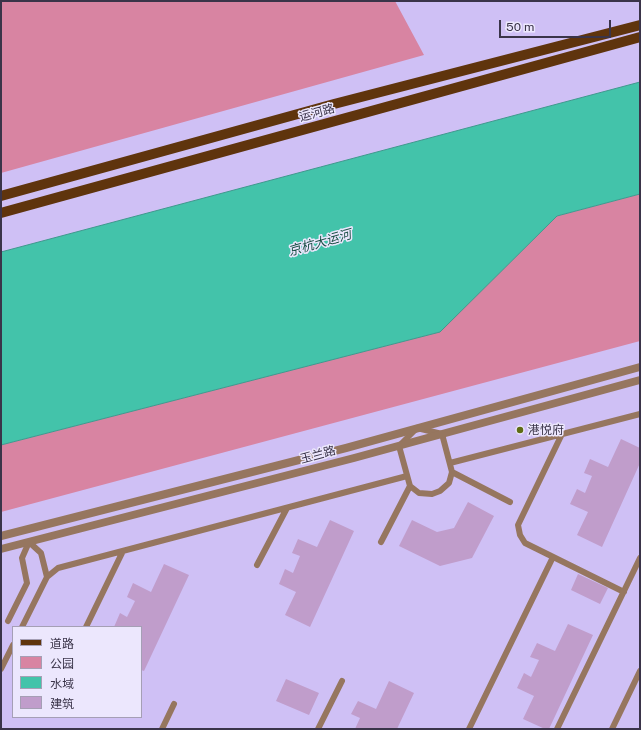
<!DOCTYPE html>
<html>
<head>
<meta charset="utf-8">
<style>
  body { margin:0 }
  #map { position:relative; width:641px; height:730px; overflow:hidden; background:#cfc0f5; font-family:"Public Sans","Noto Sans SC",sans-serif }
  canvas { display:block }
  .frame { position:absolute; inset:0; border:2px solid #3a3449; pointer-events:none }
  .legend { position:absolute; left:12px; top:626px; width:130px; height:92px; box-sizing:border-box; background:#ece7fd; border:1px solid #a59fb5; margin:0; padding:5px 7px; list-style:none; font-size:12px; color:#3a3449 }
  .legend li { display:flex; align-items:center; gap:8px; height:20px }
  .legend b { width:20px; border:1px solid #a59fb5 }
  .scale { position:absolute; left:499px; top:20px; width:112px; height:18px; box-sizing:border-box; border:2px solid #3a3449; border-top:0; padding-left:5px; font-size:12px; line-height:14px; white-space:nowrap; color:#3a3449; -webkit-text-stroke:3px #ece7fd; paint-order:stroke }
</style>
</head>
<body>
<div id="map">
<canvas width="641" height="730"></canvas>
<div class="frame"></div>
<ul class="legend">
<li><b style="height:5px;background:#5f340d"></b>道路</li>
<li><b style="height:11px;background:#d884a2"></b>公园</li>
<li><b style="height:11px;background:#43c3aa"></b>水域</li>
<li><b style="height:11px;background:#c09dcb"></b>建筑</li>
</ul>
<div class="scale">50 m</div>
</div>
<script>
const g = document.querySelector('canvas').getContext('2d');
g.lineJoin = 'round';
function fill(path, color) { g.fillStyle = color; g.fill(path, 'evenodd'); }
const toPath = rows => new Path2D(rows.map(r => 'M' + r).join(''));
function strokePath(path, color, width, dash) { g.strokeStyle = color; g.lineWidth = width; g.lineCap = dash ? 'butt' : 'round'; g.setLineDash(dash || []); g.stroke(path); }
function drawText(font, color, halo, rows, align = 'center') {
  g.font = font + ' "Public Sans","Noto Sans SC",sans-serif'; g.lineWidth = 3; g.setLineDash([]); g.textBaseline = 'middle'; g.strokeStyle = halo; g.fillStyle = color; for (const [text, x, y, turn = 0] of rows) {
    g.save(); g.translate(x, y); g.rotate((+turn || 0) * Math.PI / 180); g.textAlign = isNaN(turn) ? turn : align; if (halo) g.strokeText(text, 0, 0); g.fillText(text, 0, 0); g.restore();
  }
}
const green = toPath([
  [1,1,395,1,424,55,1,173],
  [640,194,640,341,1,512,1,445,439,332,557,216]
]);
const water = toPath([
  [640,82,640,194,557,216,440,332,1,445,1,252,640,82]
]);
const building = toPath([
  [621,439,640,448,640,463,602,547,577,535,588,512,570,504,577,489,585,493,592,476,584,473,590,459,608,467],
  [468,502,494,516,472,558,440,566,399,546,412,520,437,532,454,528],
  [330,520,354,531,310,627,285,615,296,592,279,584,285,569,293,573,300,556,292,553,298,539,317,547],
  [164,564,189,575,144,671,141,670,141,627,114,627,120,613,127,617,135,601,127,597,133,583,151,592],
  [578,574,608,588,600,604,571,590],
  [568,624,593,635,549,729,545,729,523,719,534,696,517,688,524,673,531,677,539,660,530,657,537,643,555,651],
  [286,679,319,693,309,715,276,701],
  [389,681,414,693,397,729,355,729,360,718,351,714,358,701,376,709]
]);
const service = toPath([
  [417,428,442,434,452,472,449,483,440,491,432,494,419,493,410,486,399,446,417,428],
  [562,434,518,525,520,535,525,543,624,592],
  [450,463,640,414],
  [452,472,510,502],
  [381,542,410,486],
  [257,565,287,508],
  [47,577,58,568,407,476],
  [8,621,27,583,22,558,29,542,41,553,47,577,22,627],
  [86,627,123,551],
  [1,669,13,645],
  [162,729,174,704],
  [318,729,342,681],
  [469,729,553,557],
  [557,729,640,558],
  [612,729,640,671]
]);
const tertiary = toPath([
  [1,536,346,448,640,367],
  [1,549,354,458,640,380]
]);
const primary = toPath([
  [1,196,334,104,640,25],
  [1,213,640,37]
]);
const markers = [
  [520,430,4,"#5f6c14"]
];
const streetNames = [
  ["运河路",317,113,-15],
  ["玉兰路",318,455,-15]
];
const poiNames = [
  ["港悦府",528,430]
];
const waterNames = [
  ["京杭大运河",320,243,-16]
];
fill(green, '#d884a2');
fill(water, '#43c3aa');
strokePath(water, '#40988d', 1);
fill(building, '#c09dcb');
strokePath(service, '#96765f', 6);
strokePath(tertiary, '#96765f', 8);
strokePath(primary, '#5f340d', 10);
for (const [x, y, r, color] of markers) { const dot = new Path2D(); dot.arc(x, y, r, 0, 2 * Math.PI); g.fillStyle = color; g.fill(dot); strokePath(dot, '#ece7fd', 1.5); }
drawText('12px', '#3a3449', '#ece7fd', streetNames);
drawText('12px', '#3a3449', '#ece7fd', poiNames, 'left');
drawText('italic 13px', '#1b5046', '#ece7fd', waterNames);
</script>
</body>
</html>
